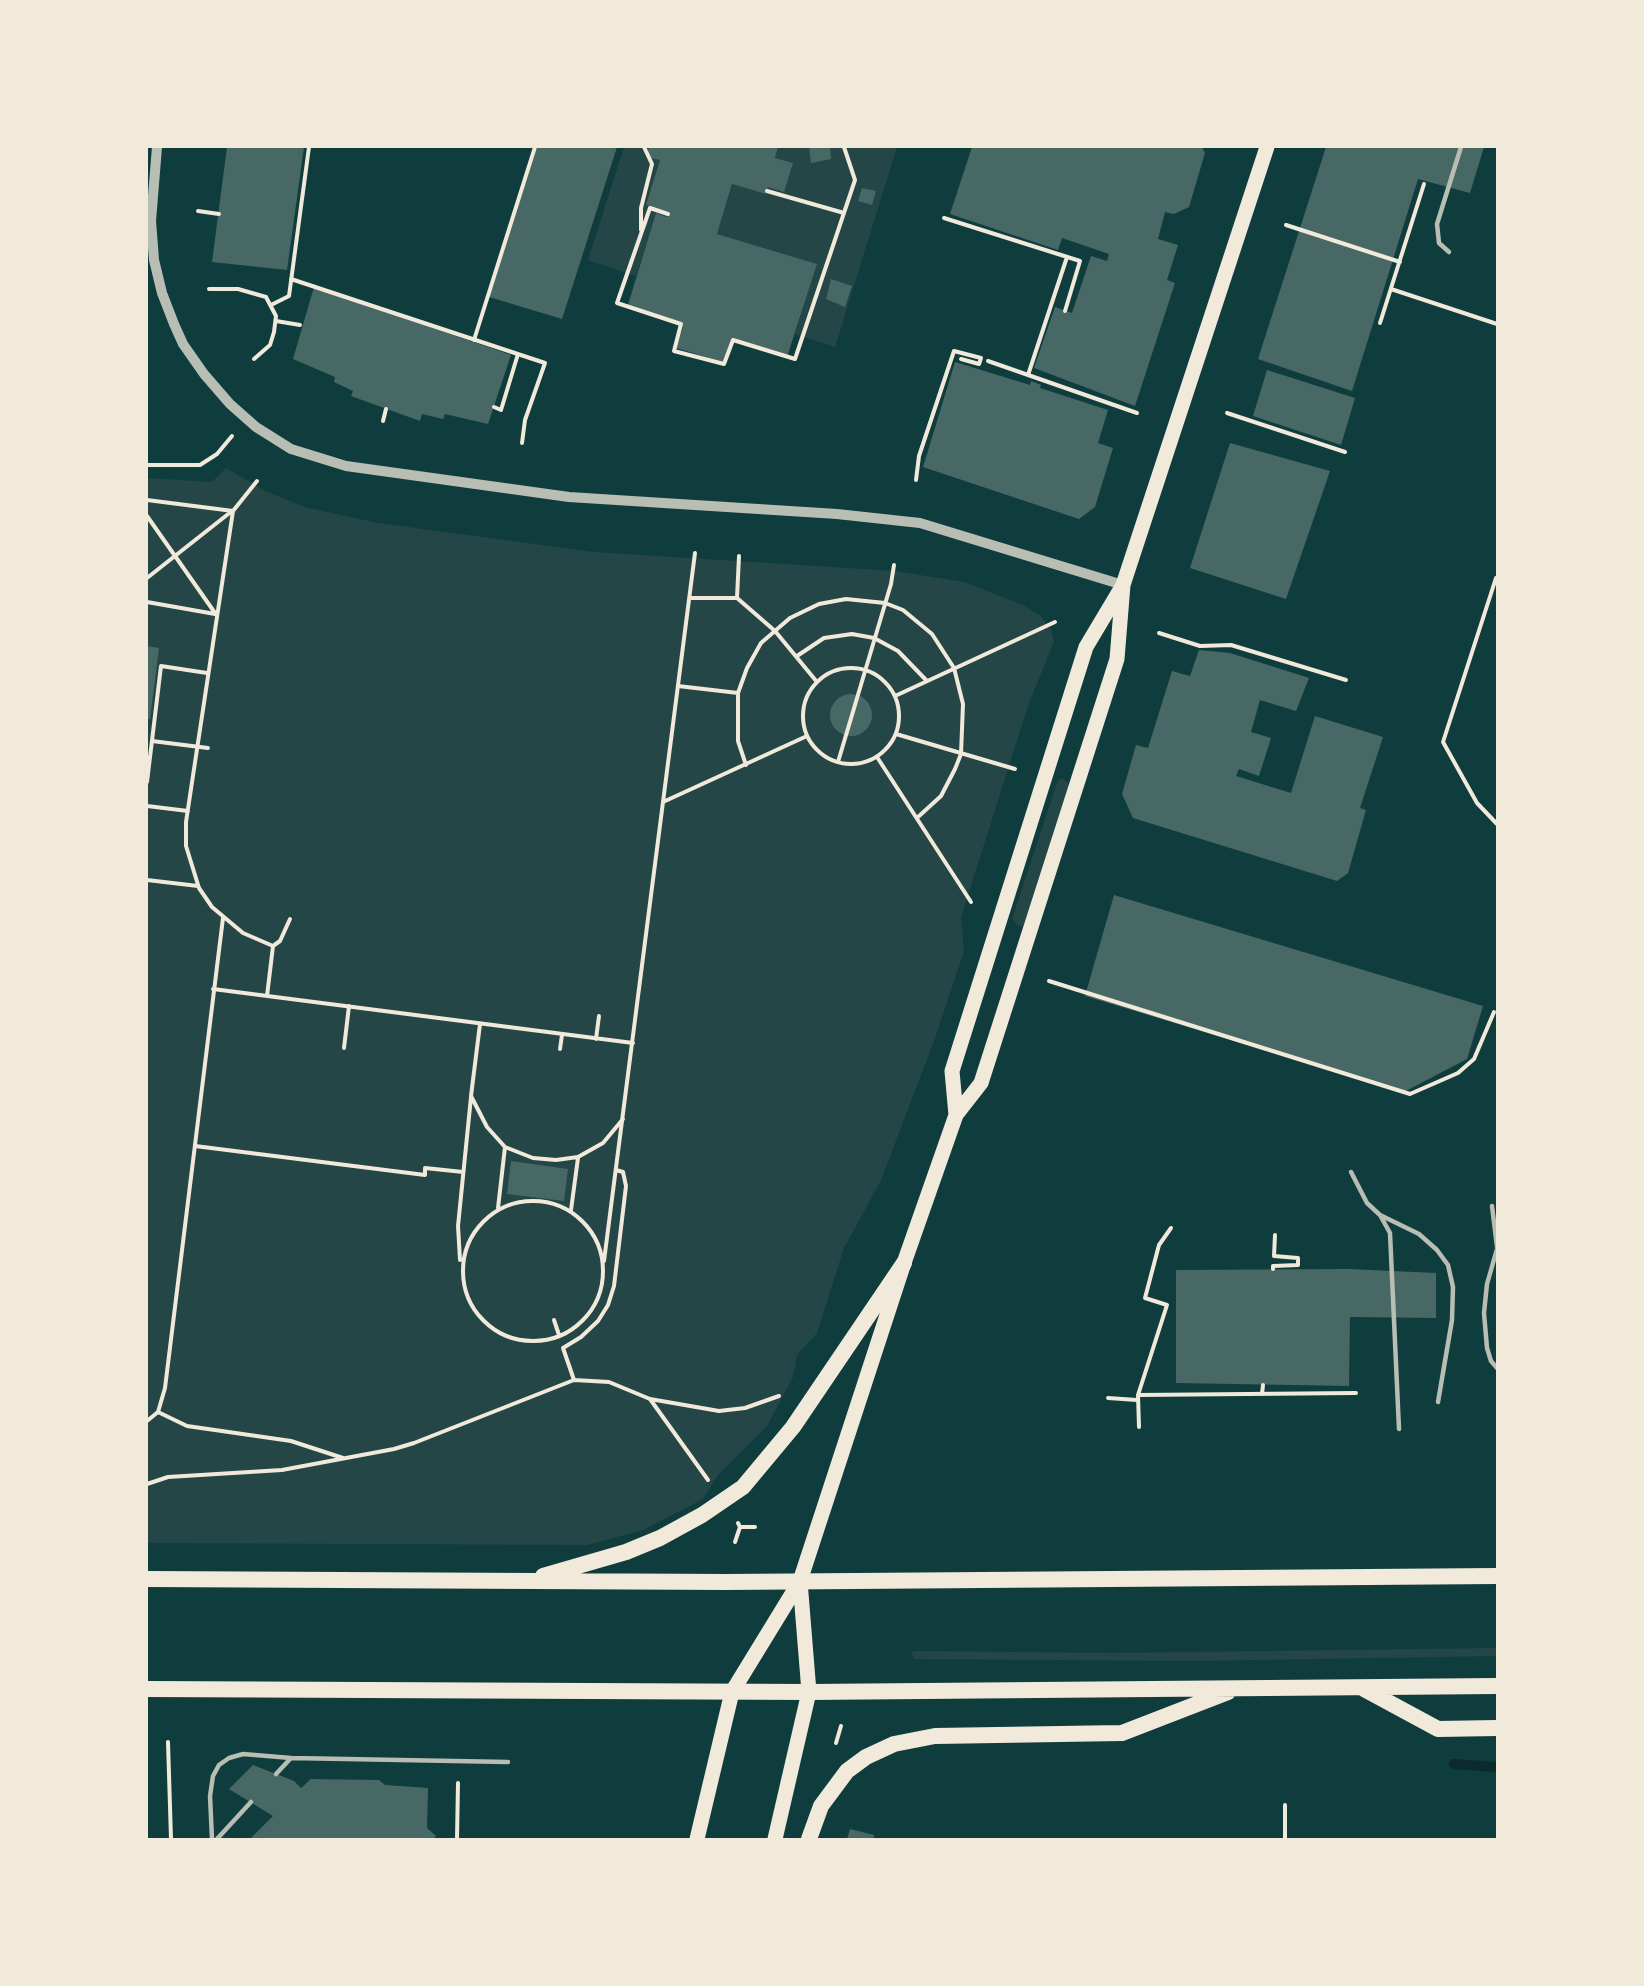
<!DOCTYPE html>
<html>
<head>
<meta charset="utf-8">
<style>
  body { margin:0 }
  #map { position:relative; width:1644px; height:1986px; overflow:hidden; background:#0f3d3e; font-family:Mulish,sans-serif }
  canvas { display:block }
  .frame { position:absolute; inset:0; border:148px solid #f1e9da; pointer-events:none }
</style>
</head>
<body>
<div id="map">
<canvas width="1644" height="1986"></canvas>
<div class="frame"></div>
</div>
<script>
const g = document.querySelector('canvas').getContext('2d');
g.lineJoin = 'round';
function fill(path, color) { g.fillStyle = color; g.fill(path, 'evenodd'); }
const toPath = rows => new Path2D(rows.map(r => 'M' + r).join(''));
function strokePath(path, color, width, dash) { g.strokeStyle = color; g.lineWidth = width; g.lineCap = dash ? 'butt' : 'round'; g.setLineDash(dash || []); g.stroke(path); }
const green = toPath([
  [624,147,649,147,646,157,660,160,646,205,668,212,667,217,656,214,636,276,588,260],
  [778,147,897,147,835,347,795,334,816,264,717,234,732,184,766,194],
  [226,468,266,491,304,507,378,523,594,552,895,571,964,582,1023,605,1041,616,1052,632,1054,642,1029,703,961,917,964,951,934,1041,881,1180,844,1248,817,1333,797,1355,793,1377,767,1426,718,1475,703,1499,643,1530,587,1545,147,1543,147,478,212,482],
  [1063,778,1069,784,1025,922,1023,926,1017,925,1012,919,1058,780],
  [1497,1648,1497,1656,1194,1661,915,1659,911,1653,914,1651,1112,1653]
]);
const stream = toPath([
  [1454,1764,1497,1767]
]);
const building = toPath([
  [227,147,304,147,287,270,212,262],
  [536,147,617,147,562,319,489,297],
  [649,147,778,147,775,158,793,163,784,192,768,187,766,194,732,184,717,234,817,264,787,357,731,341,723,362,676,348,683,327,627,308,656,213,667,217,668,214,668,212,646,205,660,160,646,157],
  [809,147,830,147,831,159,811,163],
  [972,147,1202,147,1205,153,1189,207,1174,214,1165,212,1158,239,1178,245,1167,280,1175,283,1135,406,1034,368,1055,307,1072,313,1091,256,1107,261,1109,254,1062,238,1058,250,950,214],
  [1326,147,1484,147,1470,193,1418,179,1352,391,1258,359],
  [862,188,876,191,872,205,858,201],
  [831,279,852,286,845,307,826,299],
  [314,287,511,355,488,424,445,414,443,419,422,414,420,421,351,396,353,391,334,382,335,377,293,359],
  [955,362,1030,385,1031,381,1041,385,1040,388,1108,410,1098,443,1113,448,1095,507,1079,519,923,467],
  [1267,370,1355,398,1341,445,1253,416],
  [1230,443,1330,471,1286,599,1190,568],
  [147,646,159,648,150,719,147,719],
  [1199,650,1230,653,1309,678,1296,711,1260,700,1251,732,1271,738,1259,776,1239,769,1236,776,1291,793,1315,716,1383,737,1360,808,1366,810,1348,873,1337,881,1133,818,1122,794,1136,745,1148,748,1172,671,1190,676],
  '830 715a21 21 0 1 1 42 0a21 21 0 1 1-42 0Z',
  [1114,895,1483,1006,1467,1059,1404,1092,1085,996],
  [511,1161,568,1169,564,1201,507,1194],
  [1349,1269,1436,1273,1436,1318,1350,1317,1349,1386,1176,1383,1176,1270],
  [253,1765,294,1781,301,1788,311,1779,379,1780,385,1785,428,1788,427,1828,436,1836,434,1839,250,1839,273,1816,229,1789],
  [850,1829,874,1835,873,1839,847,1839]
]);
const path = toPath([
  [767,191,844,213],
  [198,211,219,214],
  [668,214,650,208,617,303,681,324,674,351,724,364,733,340,795,359,855,180,844,147],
  [944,218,1080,261,1065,311],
  [1286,225,1400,262],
  [641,230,641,208,652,164,644,147],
  [291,279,545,363,525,420,522,443],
  [209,289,238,289,266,297,276,316,274,332,270,345,254,359],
  [1391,289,1497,324],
  [271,305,289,296,309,147],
  [276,321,300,325],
  [1380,323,1424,184],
  [474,340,535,147],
  [988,361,1137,413],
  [1028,375,1067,257],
  [494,407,501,410,518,354],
  [1227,413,1345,452],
  [383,421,386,409],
  [147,465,200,465,217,454,232,436],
  [916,480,919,456,954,351,981,358,979,364,961,359],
  [257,481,233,511,186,822,186,846,199,888,212,907,243,933,273,946,280,941,290,919],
  [147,500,233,511],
  [147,516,215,613],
  [739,556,737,598,775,631,817,682],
  [147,578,232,511],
  [1496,578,1443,742,1477,803,1497,824],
  [690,598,737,598],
  [147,602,215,614],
  [1159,633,1200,646,1231,645,1346,680],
  [797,656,824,638,852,634,874,638,898,651,927,681],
  '803 716a48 48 0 1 1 96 0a48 48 0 1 1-96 0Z',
  [678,686,738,693],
  [895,696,1055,622],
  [896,734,1015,769],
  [152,741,208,748],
  [877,757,971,902],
  [838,762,891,584,894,565],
  [746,765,738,741,738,693,747,668,761,643,790,618,819,604,846,599,885,603,903,610,932,634,954,668,963,704,961,754,955,769,941,796,918,817],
  [147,782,161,666,207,673],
  [663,802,807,736],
  [147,806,188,811],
  [147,880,198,886],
  [1049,981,1410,1094,1458,1073,1474,1059,1494,1012],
  [213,989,633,1043],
  [267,996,273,946],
  [480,1024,471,1096,487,1127,505,1147,533,1158,556,1160,578,1157,603,1143,623,1119],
  [596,1039,599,1016],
  [344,1048,349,1006],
  [560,1049,562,1035],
  [195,1146,425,1175,425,1168,463,1172],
  '463 1271a70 70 0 1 1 140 0a70 70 0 1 1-140 0Z',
  [498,1208,505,1147],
  [571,1210,578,1158],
  [460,1260,458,1226,471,1097],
  [604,1261,695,553],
  [1273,1269,1273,1266,1298,1265,1298,1258,1274,1256,1275,1235],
  [554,1320,559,1335],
  [574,1380,563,1348,581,1337,598,1321,608,1305,614,1286,626,1186,623,1172,616,1170],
  [1262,1394,1263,1385],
  [1138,1395,1167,1305,1145,1298,1159,1245,1171,1228],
  [1108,1398,1137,1400],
  [650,1399,708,1480],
  [158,1412,187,1426,291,1441,343,1458],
  [147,1421,158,1412,165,1388,223,918],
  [1139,1427,1138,1395,1356,1393],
  [147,1484,168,1477,282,1470,394,1449,414,1443,574,1380,609,1382,650,1399,719,1411,745,1408,779,1396],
  [740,1527,755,1527],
  [735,1542,740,1527,738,1523],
  [168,1742,171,1839],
  [836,1743,841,1726],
  [457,1839,458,1783],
  [1285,1839,1285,1805]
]);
const service = toPath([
  [1449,252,1439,243,1437,224,1461,147],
  [1351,1172,1367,1203,1380,1215,1390,1233,1399,1429],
  [1492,1206,1497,1247],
  [1380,1215,1419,1234,1437,1250,1448,1265,1453,1287,1452,1320,1438,1402],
  [1497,1249,1487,1284,1484,1313,1487,1348,1491,1361,1497,1368],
  [276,1774,291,1758,508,1762],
  [212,1839,210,1796,213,1776,219,1765,229,1758,243,1754,291,1758],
  [217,1839,251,1802]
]);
const tertiary = toPath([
  [157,147,151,221,154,260,162,293,174,324,183,344,204,374,230,404,256,427,291,449,346,466,569,497,837,514,920,523,1123,585]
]);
const primary = toPath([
  [956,1115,952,1071,1086,647,1123,585,1267,147],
  [697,1839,732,1692,800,1581,904,1263,956,1115,981,1083,1117,659,1123,585],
  [775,1839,809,1692,800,1581]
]);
const trunk = toPath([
  [543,1576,626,1552,660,1538,702,1515,743,1487,793,1427,904,1263],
  [147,1579,726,1582,1497,1576],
  [147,1689,809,1692,1497,1686],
  [1364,1689,1438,1729,1497,1728],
  [809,1839,821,1806,847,1771,866,1757,894,1744,935,1736,1122,1733,1228,1692]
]);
fill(green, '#244646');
strokePath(stream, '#0a2a2b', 10);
fill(building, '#486865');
strokePath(path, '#f1e9da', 4);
strokePath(service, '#b8beb3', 4.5);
strokePath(tertiary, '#b8beb3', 10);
strokePath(primary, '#f1e9da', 15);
strokePath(trunk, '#f1e9da', 16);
</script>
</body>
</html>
